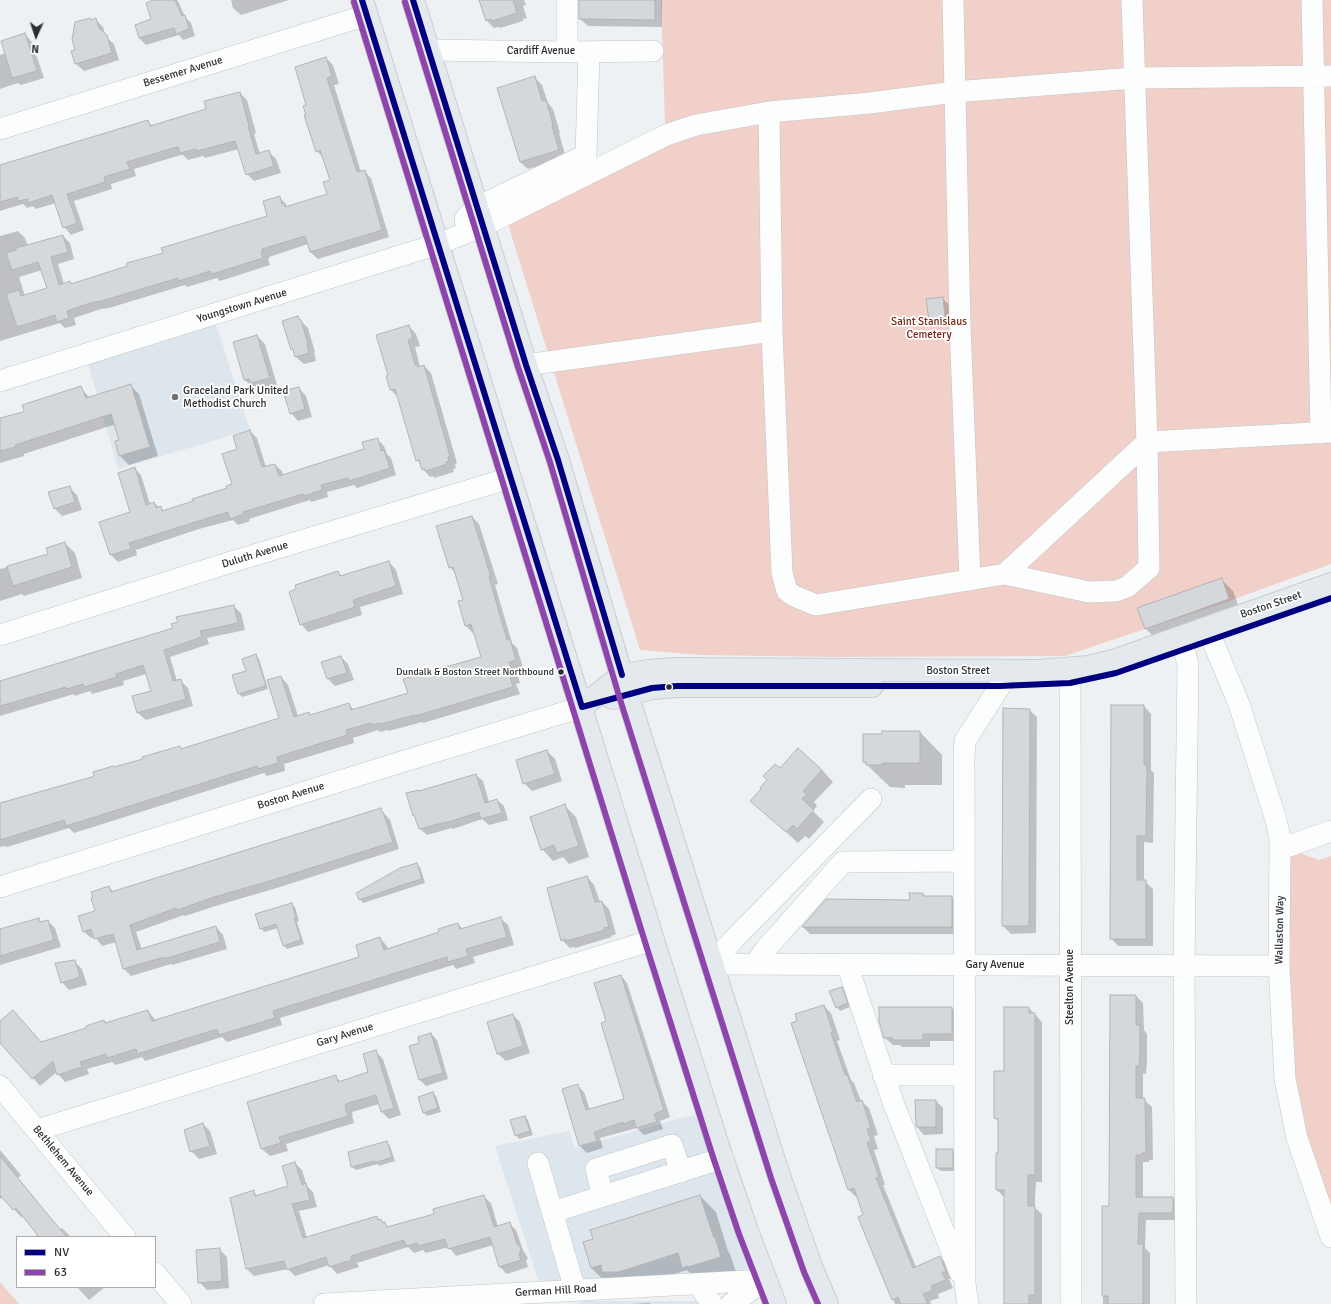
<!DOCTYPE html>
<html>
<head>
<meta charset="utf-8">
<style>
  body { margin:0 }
  #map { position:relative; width:1331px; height:1304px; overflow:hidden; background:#eef1f4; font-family:Signika,sans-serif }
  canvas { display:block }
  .legend { position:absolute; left:16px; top:1236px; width:140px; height:52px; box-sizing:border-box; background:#fff; border:1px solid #aaabac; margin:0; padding:5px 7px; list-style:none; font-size:12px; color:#2b2e30 }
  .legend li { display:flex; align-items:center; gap:8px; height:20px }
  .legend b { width:20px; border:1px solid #aaabac }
  .north { position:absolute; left:16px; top:16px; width:40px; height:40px; -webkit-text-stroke:3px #fff; paint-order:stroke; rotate:183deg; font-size:11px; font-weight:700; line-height:16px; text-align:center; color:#2b2e30 }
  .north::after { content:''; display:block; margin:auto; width:14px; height:18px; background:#2b2e30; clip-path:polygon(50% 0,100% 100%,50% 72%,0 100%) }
</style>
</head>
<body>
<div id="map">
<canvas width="1331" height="1304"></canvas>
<ul class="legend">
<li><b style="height:5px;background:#000080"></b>NV</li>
<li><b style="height:5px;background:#8e44ad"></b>63</li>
</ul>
<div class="north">N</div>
</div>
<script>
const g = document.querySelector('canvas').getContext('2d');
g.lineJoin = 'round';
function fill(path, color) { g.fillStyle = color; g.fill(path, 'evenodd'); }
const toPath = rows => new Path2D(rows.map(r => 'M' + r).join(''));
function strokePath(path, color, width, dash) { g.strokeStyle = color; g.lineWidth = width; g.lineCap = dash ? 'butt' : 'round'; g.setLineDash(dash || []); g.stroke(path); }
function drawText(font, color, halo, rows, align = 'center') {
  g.font = font + ' Signika,sans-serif'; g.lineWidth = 3.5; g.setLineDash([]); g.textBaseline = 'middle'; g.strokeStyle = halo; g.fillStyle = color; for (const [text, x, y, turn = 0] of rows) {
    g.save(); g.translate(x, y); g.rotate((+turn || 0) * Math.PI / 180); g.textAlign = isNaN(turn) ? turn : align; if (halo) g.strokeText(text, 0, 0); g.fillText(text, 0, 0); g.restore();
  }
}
const built = toPath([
  [216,324,250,430,118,469,88,363],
  [695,1115,756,1276,540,1286,495,1146,569,1131,575,1148,678,1119],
  [579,1301,701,1301,702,1304,579,1304]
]);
const green = toPath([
  [661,0,1331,0,1331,564,1229,601,1065,656,834,657,701,655,640,650,502,205,665,124],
  [1295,851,1319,860,1331,856,1331,1207,1303,1125,1288,1023,1288,869,1291,852],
  [0,1282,19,1304,0,1304]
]);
const shadow = toPath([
  [156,0,177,0,179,3,185,17,191,23,195,36,183,40,179,35,146,45,139,38,136,26,152,20],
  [231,0,289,0,241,15,233,8],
  [480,0,524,0,526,5,523,6,527,18,523,19,523,21,500,28,499,27,494,28,487,21],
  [580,0,662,0,662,27,588,26,580,19],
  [96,20,103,27,106,37,114,44,119,60,84,71,76,64,73,52,76,51,92,21],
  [25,34,32,42,44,78,21,85,18,83,0,89,0,55,6,53],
  [326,58,333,65,339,84,334,85,361,172,364,171,371,178,389,237,318,259,310,252,308,244,269,257,269,259,268,259,270,265,220,281,217,278,187,287,185,285,109,308,101,309,74,318,76,325,65,328,60,323,0,341,0,236,18,231,25,238,28,246,63,236,70,243,74,259,58,264,64,284,70,282,73,285,129,267,268,217,279,197,286,204,287,208,328,194,331,181,324,159,317,151,307,115,308,106],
  [42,270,48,289,25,296,19,277],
  [535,78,542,85,548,103,553,109,560,133,559,133,566,158,528,169,520,162,498,89],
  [240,93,247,100,256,133,254,134,260,154,268,151,276,159,281,173,254,181,247,174,239,149,205,158,203,156,188,160,183,155,181,155,134,169,136,176,111,184,112,189,74,201,84,230,71,235,64,227,56,203,36,209,33,206,27,208,23,204,0,211,0,167,148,121,153,127,208,110],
  [942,298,950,306,952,325,937,327,929,320],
  [298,318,308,328,315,352,314,352,316,361,304,364,296,357,295,352,292,349],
  [409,326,416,334,420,346,415,347,420,367,424,366,431,373,457,463,455,464,456,468,453,469,454,472,434,478,433,476,430,477,423,469,421,465,417,460,398,397,391,390,389,375],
  [257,336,265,344,277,385,259,390,255,386,252,387,245,380],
  [130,385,139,394,158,456,129,465,120,456,116,442,121,440,116,424,24,454,24,456,0,463,0,419,23,413,80,387,90,398],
  [299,388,306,396,312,417,298,421,291,413],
  [250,431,257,438,266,467,275,465,282,471,283,475,365,449,377,439,384,446,387,454,391,458,396,475,357,488,354,485,327,492,328,497,311,502,310,500,249,519,250,521,238,525,233,520,199,529,136,550,137,555,118,562,111,555,100,523,131,513,134,468,141,475,150,504,154,503,164,511,194,502,228,488,233,485,238,450],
  [69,487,77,495,82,510,62,516,54,508],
  [472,517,479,524,498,584,495,585,512,643,517,648,523,667,516,670,520,683,516,684,520,694,423,723,422,722,389,731,388,730,380,732,378,730,353,738,354,743,284,764,285,771,267,776,264,773,74,833,69,828,7,847,5,846,0,847,0,804,93,778,179,747,182,750,280,719,281,677,288,685,298,716,309,713,311,715,349,704,354,710,409,694,483,658,475,633,473,633,466,626,459,602,464,600,456,574,450,567],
  [65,543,75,553,82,578,24,596,22,594,0,601,0,569,49,555],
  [389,562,396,570,403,594,360,607,362,615,308,632,301,624,338,572,342,576],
  [1221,579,1233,591,1240,610,1157,640,1146,629],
  [233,606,241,613,245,630,207,638,209,644,170,657,177,681,181,681,188,688,193,706,146,720,138,713,133,697,152,692,146,674,123,681,124,685,92,694,90,691,75,696,74,694,0,716,0,682,174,628],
  [256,655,259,659,268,689,242,697,239,693,247,672],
  [341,657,348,664,354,680,335,686,327,678],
  [1144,706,1151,714,1151,770,1154,773,1153,843,1144,842,1144,881,1153,889,1153,946,1118,946,1111,938],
  [1029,710,1037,717,1036,933,1011,934,1003,926],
  [920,732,942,755,942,785,905,785,905,788,890,787,864,762],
  [547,751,555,759,562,781,532,791,524,783],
  [780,770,822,770,833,782,814,802,817,806,813,811,824,822,809,839,805,836,798,843,752,801],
  [476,775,483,781,489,802,497,800,504,806,508,820,489,825,482,819,453,829,452,828,427,835,420,829,416,818,414,815,419,791],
  [564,805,576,817,589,857,569,864,563,857,553,861,542,849],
  [380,809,390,820,399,849,280,887,222,904,185,916,184,915,136,932,142,950,216,927,223,935,227,949,172,965,171,964,131,976,124,969,116,942,102,946,95,937,91,938,83,931,97,912,109,887,114,892],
  [417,864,420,867,425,883,363,903,360,899],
  [587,877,594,885,600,902,602,902,609,909,616,934,611,936,612,937,575,948,574,947,570,948,562,940],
  [923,894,926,897,952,897,959,905,959,934,810,934,803,927,911,901],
  [291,904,295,907,299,921,297,922,304,944,287,949,284,946,278,928,264,932,261,928],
  [500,918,508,925,514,945,473,957,475,963,456,969,453,965,280,1018,282,1025,227,1042,222,1037,145,1061,142,1057,116,1065,112,1062,87,1069,89,1074,65,1082,58,1074,57,1072,40,1086,0,1041,0,1022,41,1043,87,1029,104,1021,106,1024,148,1011,156,1021,361,958,380,938,387,946,388,949,440,933,458,924,463,929],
  [39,919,42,923,48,921,55,928,61,947,0,965,0,931],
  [75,962,82,969,87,985,69,990,62,982],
  [621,976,627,983,670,1117,660,1121,663,1129,644,1135,637,1128,600,1138,603,1148,587,1153,580,1146,563,1089,577,1085,584,1092,590,1110,625,1100,607,1022],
  [842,988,845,992,850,1007,840,1011,837,1007],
  [1111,996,1136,996,1143,1003,1144,1030,1147,1034,1147,1061,1146,1074,1143,1073,1143,1099,1152,1107,1153,1160,1149,1160,1149,1162,1143,1162,1143,1198,1173,1198,1180,1206,1180,1220,1146,1220,1145,1248,1150,1253,1150,1304,1103,1304,1103,1207,1110,1207],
  [824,1006,831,1013,840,1040,837,1041,851,1080,854,1083,861,1101,869,1108,878,1135,874,1136,878,1149,874,1150,885,1185,883,1185,916,1267,940,1257,947,1265,953,1279,949,1279,953,1288,938,1294,939,1298,930,1301,931,1304,895,1304,862,1225,865,1215,858,1196,856,1197,849,1190,799,1021],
  [880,1008,952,1008,960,1016,959,1041,930,1041,930,1047,902,1047,900,1045,893,1045,885,1038],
  [1029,1008,1042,1022,1042,1182,1036,1182,1035,1198,1035,1208,1042,1214,1042,1304,1005,1304,1004,1197,997,1190,997,1154,1000,1154,999,1122,995,1118,1005,1072],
  [513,1015,520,1022,530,1053,506,1061,498,1054,488,1023],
  [431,1034,437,1040,448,1079,426,1086,420,1080,410,1047,421,1044],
  [375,1051,383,1059,401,1115,389,1119,382,1112,379,1104,352,1112,353,1115,352,1115,354,1123,286,1144,288,1151,270,1156,262,1149,335,1076,341,1082,370,1072],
  [433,1093,436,1096,441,1112,427,1116,424,1113,419,1097],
  [916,1101,936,1101,943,1108,943,1134,924,1135,917,1127],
  [525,1117,528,1120,533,1135,519,1139,516,1135],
  [203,1124,210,1131,217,1154,199,1159,191,1151],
  [387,1142,390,1146,395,1161,379,1166,378,1164,356,1170,352,1167],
  [0,1150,21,1175,18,1178,60,1229,62,1228,71,1237,35,1237,38,1234,23,1216,21,1217,3,1197,1,1199,0,1198],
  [952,1150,956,1154,956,1171,941,1171,937,1168],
  [295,1163,302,1170,307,1186,313,1192,317,1207,299,1211,307,1238,376,1217,379,1220,381,1220,389,1228,435,1214,483,1196,491,1203,498,1227,509,1223,516,1230,523,1250,528,1258,526,1261,528,1267,507,1274,500,1267,493,1245,456,1256,449,1247,426,1253,423,1250,414,1253,408,1247,357,1263,359,1267,337,1274,329,1265,295,1276,288,1269,254,1276,247,1269,253,1191,258,1197,289,1187],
  [700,1196,716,1212,728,1251,730,1254,736,1272,699,1283,687,1270,635,1287,607,1283,591,1268,584,1243],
  [219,1249,227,1257,229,1288,207,1290,199,1282],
  [77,1287,105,1287,89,1300],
  [649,1303,651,1304,631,1304]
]);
const building = toPath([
  [153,0,175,0,182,16,185,15,189,29,176,34,174,28,139,38,135,25,151,19,146,3,153,0],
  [479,0,513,0,517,13,492,21,491,19,486,21,479,0],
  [579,0,655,0,655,20,579,19,579,0],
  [90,18,91,20,96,18,99,28,107,35,112,53,75,64,71,51,75,50,72,40,75,22,90,18],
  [25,33,37,71,12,78,1,41,25,33],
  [326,57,332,76,327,78,344,132,357,172,365,170,382,230,310,252,305,236,262,249,263,252,261,252,263,258,212,274,210,271,179,281,178,278,102,301,93,302,67,311,69,318,57,322,55,315,17,327,6,294,19,290,21,296,47,288,38,262,12,270,6,253,16,250,16,248,63,235,68,252,51,257,59,285,70,281,71,284,127,266,127,263,163,253,161,248,267,216,263,201,280,196,282,204,284,203,285,207,327,194,323,182,330,180,320,150,316,152,304,115,306,115,303,106,306,105,295,67,326,57],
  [535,76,542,101,546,100,553,125,552,126,559,150,520,162,497,88,535,76],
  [240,92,249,126,248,126,256,154,269,150,274,166,246,175,235,141,197,151,196,149,180,153,178,147,173,148,127,162,130,169,104,177,105,182,67,194,77,223,63,228,52,195,28,203,28,199,18,201,17,197,0,202,0,165,148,120,150,126,206,109,204,101,240,92],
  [943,297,945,318,929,320,926,299,943,297],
  [298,316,299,319,301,320,308,344,307,345,309,353,295,357,293,349,291,350,282,321,298,316],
  [409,325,413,338,408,340,415,365,417,365,418,367,424,365,450,456,448,457,449,461,446,462,447,464,426,471,425,469,422,470,419,460,416,461,395,389,390,390,386,376,388,375,376,335,409,325],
  [257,335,270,378,251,383,249,379,244,380,233,342,257,335],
  [131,384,150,447,119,456,115,441,119,440,111,414,15,445,16,447,0,451,0,418,23,412,24,410,22,405,81,386,86,398,131,384],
  [299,387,305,409,290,414,283,391,299,387],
  [250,430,262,467,275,464,279,476,364,449,362,442,378,438,381,451,384,450,390,468,349,481,348,478,321,485,322,490,304,496,303,494,243,512,244,514,230,519,228,512,192,523,129,543,131,549,110,555,99,522,130,512,118,473,135,467,146,505,154,502,156,508,161,506,162,511,193,501,192,499,227,488,226,486,232,484,222,454,237,449,233,436,250,430],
  [70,486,75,502,54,509,48,492,70,486],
  [472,516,491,577,489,577,507,640,510,639,516,660,509,662,513,675,510,676,513,687,415,716,414,715,381,724,380,723,372,725,371,723,346,730,347,735,277,757,278,763,258,769,257,766,66,826,64,820,0,840,0,803,92,777,94,776,93,772,113,766,114,767,143,759,142,757,180,746,181,749,279,718,267,680,281,676,294,717,309,712,310,715,349,703,351,710,408,693,403,679,481,657,471,624,465,626,458,601,463,600,453,567,449,568,436,526,472,516],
  [65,542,72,567,13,586,7,566,48,554,46,548,65,542],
  [389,561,396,586,353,600,355,607,300,625,289,592,296,589,295,585,338,571,340,576,389,561],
  [1222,578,1229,599,1145,629,1137,608,1222,578],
  [234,605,238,623,200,631,202,637,164,650,173,681,181,679,186,699,137,713,132,696,151,691,143,665,116,674,117,677,84,687,83,684,67,689,66,687,0,706,0,681,173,628,171,624,178,622,176,617,234,605],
  [256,654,266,686,238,694,232,675,246,671,242,659,256,654],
  [341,656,347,673,327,679,321,662,341,656],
  [1111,705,1144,705,1144,765,1147,765,1146,836,1137,836,1137,880,1146,880,1146,939,1110,939,1111,705],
  [1003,708,1030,709,1029,926,1002,926,1003,708],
  [882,731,920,731,920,763,882,763,882,765,866,765,866,762,863,762,863,734,882,734,882,731],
  [798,748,822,770,803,791,807,794,802,799,814,810,797,829,793,825,786,832,750,801,761,789,760,788,767,780,763,776,775,764,780,768,798,748],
  [547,750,555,774,523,784,516,760,547,750],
  [476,774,485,803,497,799,502,813,481,819,479,812,446,823,446,822,419,829,414,815,413,816,406,793,419,790,419,791,476,774],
  [565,804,579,846,557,853,554,845,541,850,530,817,565,804],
  [381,808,382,812,383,812,393,842,273,880,214,897,177,910,176,908,130,925,137,950,216,926,220,942,164,959,164,957,123,969,113,934,94,939,91,929,83,932,78,916,95,911,91,898,93,897,91,892,109,886,111,892,381,808],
  [417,863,422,879,402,885,359,900,356,893,400,868,417,863],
  [587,876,595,902,602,901,609,927,604,928,605,930,566,941,566,939,561,941,547,888,587,876],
  [909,893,923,893,923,896,952,896,952,927,802,927,826,899,910,900,909,893],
  [292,903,296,918,294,918,301,940,283,946,276,924,260,929,255,914,292,903],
  [501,917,507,937,466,949,468,956,448,962,447,957,273,1011,275,1018,219,1035,217,1029,137,1054,136,1049,107,1058,106,1054,80,1062,82,1067,57,1075,53,1061,32,1079,0,1043,0,1021,13,1010,41,1042,86,1028,86,1026,104,1020,105,1023,148,1010,152,1021,359,957,356,945,380,937,384,950,439,932,438,929,458,923,460,929,501,917],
  [39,918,40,922,48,920,54,940,0,956,0,929,39,918],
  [75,960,80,977,61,983,55,963,75,960],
  [621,975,664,1110,654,1114,657,1122,636,1128,634,1120,623,1124,623,1122,594,1132,597,1141,579,1146,562,1089,578,1084,586,1110,624,1099,601,1023,606,1021,594,983,621,975],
  [842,987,848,1003,836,1008,829,991,842,987],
  [1110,995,1136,995,1136,1025,1140,1025,1140,1053,1139,1067,1136,1066,1136,1098,1145,1098,1146,1153,1142,1153,1142,1155,1136,1155,1136,1197,1173,1197,1173,1213,1139,1213,1138,1244,1143,1244,1143,1304,1108,1304,1108,1296,1102,1296,1102,1206,1109,1206,1110,995],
  [824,1005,833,1032,831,1033,845,1075,847,1074,857,1102,862,1100,871,1128,867,1129,871,1141,867,1143,879,1177,876,1178,913,1268,940,1256,946,1272,942,1272,946,1280,931,1286,933,1290,923,1294,928,1304,901,1304,898,1297,892,1300,861,1225,858,1217,863,1215,854,1188,848,1190,791,1023,797,1021,795,1014,824,1005],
  [879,1007,952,1007,952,1034,923,1034,923,1040,893,1040,893,1038,884,1038,879,1021,879,1007],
  [1004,1007,1029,1007,1029,1013,1035,1013,1035,1175,1028,1175,1028,1206,1035,1206,1035,1295,1029,1295,1029,1304,1004,1304,1004,1190,996,1190,996,1153,998,1153,998,1119,994,1118,994,1071,1004,1071,1004,1007],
  [513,1014,523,1046,497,1054,487,1022,513,1014],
  [431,1033,443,1073,419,1080,409,1046,419,1043,418,1037,431,1033],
  [376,1050,394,1108,381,1112,376,1095,345,1104,346,1107,345,1108,348,1116,279,1137,281,1143,261,1149,247,1102,336,1075,338,1082,368,1072,363,1054,376,1050],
  [433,1092,438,1108,423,1113,418,1097,433,1092],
  [915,1100,936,1100,936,1127,916,1127,915,1100],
  [525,1116,530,1131,515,1136,510,1120,525,1116],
  [203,1123,210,1146,190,1152,184,1130,203,1123],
  [387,1141,392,1157,375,1163,375,1161,351,1167,348,1152,387,1141],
  [936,1149,953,1149,953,1168,936,1168,936,1149],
  [0,1156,53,1221,67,1237,39,1237,16,1208,13,1210,0,1195,0,1156],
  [295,1162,302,1185,306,1183,310,1200,292,1204,303,1238,377,1216,378,1220,381,1219,383,1223,385,1222,387,1227,434,1214,433,1209,484,1195,494,1227,510,1222,517,1244,519,1245,521,1250,519,1254,521,1260,499,1267,490,1237,448,1249,445,1239,418,1246,417,1243,406,1246,404,1240,351,1256,352,1260,329,1267,326,1257,287,1270,284,1261,246,1269,230,1198,254,1190,255,1196,288,1186,282,1166,295,1162],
  [700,1195,714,1238,715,1237,721,1257,688,1267,688,1266,682,1268,678,1253,619,1272,602,1272,601,1265,591,1268,583,1242,593,1239,590,1230,700,1195],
  [220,1248,222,1281,198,1283,196,1250,220,1248]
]);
const minor = toPath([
  [953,0,960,325,970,580],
  [1312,0,1321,433],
  [429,50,567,52,653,51],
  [567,52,567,0],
  [769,112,772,331,782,573,787,591,794,596,816,605,1005,574,1089,592,1116,591,1127,587,1149,568,1147,442,1132,0],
  [0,129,367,15],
  [465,219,477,207,586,155,589,52],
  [526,365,772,331],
  [0,381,438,244,483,226,666,135,696,125,769,112,870,103,954,92,1134,78,1331,76],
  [1005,574,1147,442,1331,432],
  [1207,628,1239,704,1276,820,1280,839,1279,966,1285,1079,1297,1138,1331,1237],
  [0,635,228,563,510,478],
  [1184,649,1188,665,1184,966,1186,1304],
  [1070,670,1071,1304],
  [1281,849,1331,831],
  [0,887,398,763,582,707],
  [712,964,1279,966],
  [712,964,733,940,871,799],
  [755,964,765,950,843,862,964,861],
  [847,964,893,1102,960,1273],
  [883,1075,964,1075],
  [0,1086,125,1237],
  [37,1130,653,940],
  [538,1163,575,1290],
  [603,1196,596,1169,672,1145,681,1172],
  [553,1212,723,1158],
  [155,1273,181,1304],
  [698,1284,712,1304],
  [324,1304,765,1280],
  [731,1304,765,1280],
  [968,1304,965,1284,964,757,965,741,1000,686]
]);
const major = toPath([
  [362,0,653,940,721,1155,747,1231,775,1304],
  [413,0,526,365,558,460,627,694,779,1176,812,1269,827,1304],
  [613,698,652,688,677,686,872,686],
  [582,707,622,675,649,671,675,669,1038,671,1088,667,1113,661,1331,584]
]);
const bus1 = toPath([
  [362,0,582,707,652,688,677,686,1000,686,1070,683,1116,673,1331,598],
  [413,0,526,365,558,460,622,675]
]);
const bus2 = toPath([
  [354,2,645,942,713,1157,739,1234,766,1304],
  [405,2,518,367,550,462,619,696,771,1178,804,1272,818,1304]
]);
const markers = [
  [175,397,4,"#6f7275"],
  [561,672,3.5,"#2b2e30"],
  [669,687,3.5,"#2b2e30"]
];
const busNames = [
  ["Dundalk & Boston Street Northbound",554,672]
];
const streetNames = [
  ["Cardiff Avenue",541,51],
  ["Bessemer Avenue",183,72,-17],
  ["Youngstown Avenue",242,306,-17],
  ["Duluth Avenue",255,555,-17],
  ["Boston Street",1271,605,-19],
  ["Boston Street",958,671],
  ["Boston Avenue",291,796,-17],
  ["Wallaston Way",1280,930,-89],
  ["Gary Avenue",995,965],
  ["Steelton Avenue",1070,987,-90],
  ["Gary Avenue",345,1035,-17],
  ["Bethlehem Avenue",63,1161,50],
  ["German Hill Road",556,1291,-3]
];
const parkNames = [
  ["Saint Stanislaus",929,322],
  ["Cemetery",929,335]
];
const poiNames = [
  ["Graceland Park United",183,391],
  ["Methodist Church",183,404]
];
fill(built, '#dde6ed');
fill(green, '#f2d0ca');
fill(shadow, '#0003');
fill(building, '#d5d8da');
strokePath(building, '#b2b4b6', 1);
strokePath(minor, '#c3c5c7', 22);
strokePath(major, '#caccce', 24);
strokePath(minor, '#fcfdfd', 21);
strokePath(major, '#e3e9ed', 22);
strokePath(bus1, '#000080', 6);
strokePath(bus2, '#8e44ad', 6);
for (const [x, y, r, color] of markers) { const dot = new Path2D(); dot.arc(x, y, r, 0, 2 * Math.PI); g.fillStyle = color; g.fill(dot); strokePath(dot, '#fff', 1.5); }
drawText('10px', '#2b2e30', '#fff', busNames, 'right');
drawText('11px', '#2b2e30', '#fff', streetNames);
drawText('11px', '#752616', '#fff', parkNames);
drawText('11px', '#2b2e30', '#fff', poiNames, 'left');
</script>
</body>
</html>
